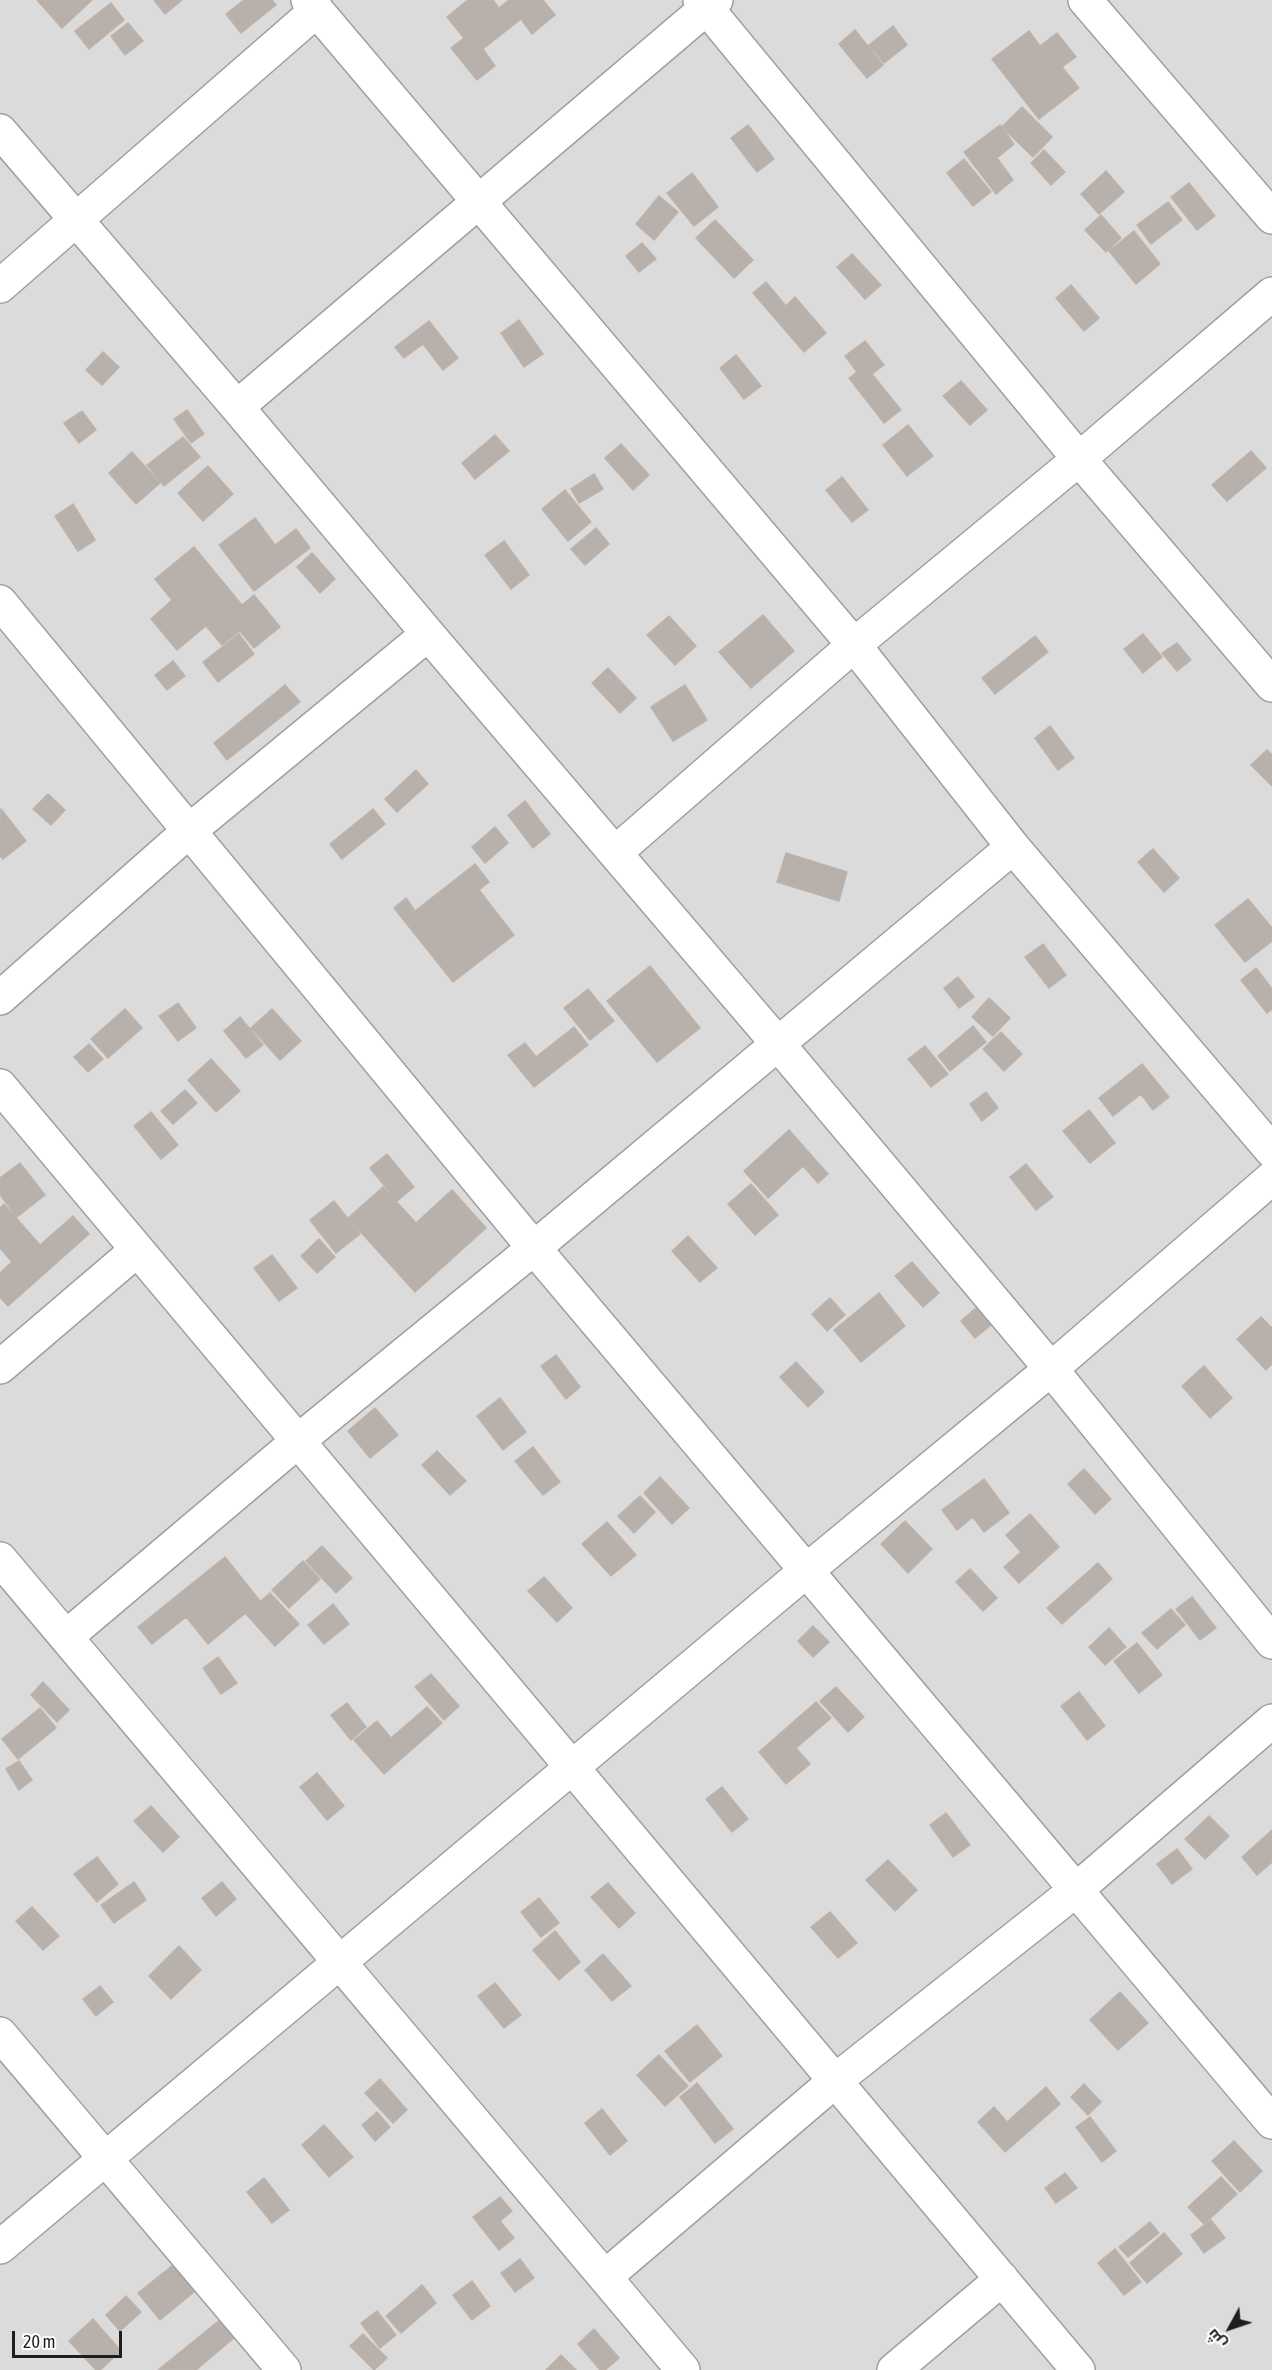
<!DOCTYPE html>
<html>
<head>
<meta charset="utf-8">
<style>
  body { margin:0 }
  #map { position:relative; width:1272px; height:2370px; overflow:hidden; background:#eeebe5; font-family:"Asap Condensed",Cairo,sans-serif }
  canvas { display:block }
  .north { position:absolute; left:1200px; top:2298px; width:60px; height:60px; -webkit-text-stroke:4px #fff; paint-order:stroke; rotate:230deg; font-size:16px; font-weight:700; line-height:24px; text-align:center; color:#1e1e1e }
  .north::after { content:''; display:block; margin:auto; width:21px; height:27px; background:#1e1e1e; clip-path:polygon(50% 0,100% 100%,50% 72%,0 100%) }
  .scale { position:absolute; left:12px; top:2331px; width:110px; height:27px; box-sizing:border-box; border:3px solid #1e1e1e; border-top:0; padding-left:8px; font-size:18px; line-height:21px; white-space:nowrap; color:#1e1e1e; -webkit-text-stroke:4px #fff; paint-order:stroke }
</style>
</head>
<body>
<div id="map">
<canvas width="1272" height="2370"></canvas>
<div class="north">ش</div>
<div class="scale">20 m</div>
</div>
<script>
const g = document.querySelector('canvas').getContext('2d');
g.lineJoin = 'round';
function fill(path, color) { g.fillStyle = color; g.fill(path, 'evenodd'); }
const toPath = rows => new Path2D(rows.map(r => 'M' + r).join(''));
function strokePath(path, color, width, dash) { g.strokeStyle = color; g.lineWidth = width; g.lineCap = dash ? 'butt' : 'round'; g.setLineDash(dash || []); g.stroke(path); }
const residential = toPath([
  [0,0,1272,0,1272,2370,0,2370]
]);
const building = toPath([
  [37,0,92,0,62,28,37,0],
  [154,0,182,0,165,14,154,0],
  [244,0,272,0,276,5,241,33,226,14,244,0],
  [468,0,493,0,499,8,509,0,543,0,555,15,532,34,521,19,483,49,495,66,477,80,451,48,464,38,447,17,468,0],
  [111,3,124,20,89,49,75,31,111,3],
  [128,23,143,41,125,55,111,36,128,23],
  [893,26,907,45,884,63,869,45,893,26],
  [855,30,883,65,867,78,839,44,855,30],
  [1029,31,1040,46,1057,33,1076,57,1062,67,1079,88,1039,119,992,59,1029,31],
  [1022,107,1052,137,1033,157,1002,127,1022,107],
  [748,125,774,159,757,172,731,138,748,125],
  [1000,125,1014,144,997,158,1013,180,996,194,964,152,1000,125],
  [1044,150,1065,172,1051,185,1031,163,1044,150],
  [964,159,991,192,973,206,947,173,964,159],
  [1106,171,1124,192,1099,214,1081,194,1106,171],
  [692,173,718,207,694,226,667,193,692,173],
  [1189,183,1215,216,1197,230,1171,197,1189,183],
  [659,196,678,212,654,240,636,224,659,196],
  [1168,202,1182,220,1151,244,1137,225,1168,202],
  [1101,215,1121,238,1106,252,1085,230,1101,215],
  [715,220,753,260,734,278,696,238,715,220],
  [1134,231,1160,264,1136,284,1109,251,1134,231],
  [642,243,656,259,639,272,626,256,642,243],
  [852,254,881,285,865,299,837,267,852,254],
  [766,282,786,306,795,297,826,333,804,352,753,293,766,282],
  [1071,285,1099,318,1084,331,1056,298,1071,285],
  [519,320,543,354,524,367,501,333,519,320],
  [429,321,458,358,443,370,423,344,404,358,395,347,429,321],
  [865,341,884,365,872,374,901,410,884,423,849,378,857,372,845,356,865,341],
  [103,352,119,367,102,385,86,370,103,352],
  [736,355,761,386,744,399,720,368,736,355],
  [961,381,987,410,970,425,943,396,961,381],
  [187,410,204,434,191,443,174,419,187,410],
  [82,411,96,430,79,443,64,423,82,411],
  [908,425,933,456,907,476,883,445,908,425],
  [495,435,509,451,475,479,462,463,495,435],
  [183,437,200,457,164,486,147,465,183,437],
  [621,444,649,475,633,490,605,458,621,444],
  [1251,451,1266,468,1227,501,1212,485,1251,451],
  [132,452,160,483,136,504,109,473,132,452],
  [208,466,233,494,203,521,178,493,208,466],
  [594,474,603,489,579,503,571,489,594,474],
  [842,477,868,510,852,522,826,490,842,477],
  [565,490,591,522,568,541,542,509,565,490],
  [73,504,95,540,78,551,55,516,73,504],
  [255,518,275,545,296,529,310,548,254,591,219,545,255,518],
  [596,528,609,544,585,565,571,549,596,528],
  [504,541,529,575,511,589,485,555,504,541],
  [194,547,242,605,254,595,280,627,254,648,240,631,222,645,206,626,177,650,151,619,172,600,155,579,194,547],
  [312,553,335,579,320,593,297,567,312,553],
  [763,615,794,651,751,688,719,652,763,615],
  [669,616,696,646,675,665,647,635,669,616],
  [239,634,254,654,218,682,203,662,239,634],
  [1143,634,1162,657,1143,673,1124,649,1143,634],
  [1035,636,1048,652,995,694,982,678,1035,636],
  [1177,643,1191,660,1177,671,1162,653,1177,643],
  [173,661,185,676,167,690,155,675,173,661],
  [608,668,636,698,620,713,592,683,608,668],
  [285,685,300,702,227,760,214,743,285,685],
  [685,685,707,720,673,741,651,707,685,685],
  [1050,726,1074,758,1058,770,1035,738,1050,726],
  [1267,750,1272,755,1272,786,1251,765,1267,750],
  [416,770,428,784,397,812,385,799,416,770],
  [48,794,65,810,51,825,33,809,48,794],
  [525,801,550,834,533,848,508,815,525,801],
  [1,809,26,841,3,859,0,856,1,809],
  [373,809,385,824,342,859,330,844,373,809],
  [495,827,508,843,485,863,472,847,495,827],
  [1153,849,1179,878,1164,892,1138,862,1153,849],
  [786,853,847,872,839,901,777,882,786,853],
  [475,864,489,882,479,890,514,935,453,982,394,908,406,898,415,911,475,864],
  [1248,899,1272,928,1272,941,1245,962,1215,925,1248,899],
  [1043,944,1066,975,1049,988,1025,957,1043,944],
  [650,966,700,1028,657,1062,607,1001,650,966],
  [1256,968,1272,989,1272,1009,1267,1013,1241,980,1256,968],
  [958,977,974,997,959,1008,944,988,958,977],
  [588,989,614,1021,590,1040,564,1008,588,989],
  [989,998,1010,1018,993,1036,972,1017,989,998],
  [178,1003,196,1028,178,1041,159,1016,178,1003],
  [125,1009,142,1028,108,1058,91,1039,125,1009],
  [272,1009,301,1041,280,1060,251,1028,272,1009],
  [240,1017,263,1045,246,1058,224,1031,240,1017],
  [973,1026,986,1042,950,1071,938,1056,973,1026],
  [574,1027,588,1045,534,1087,508,1055,525,1043,536,1057,574,1027],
  [1001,1032,1022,1054,1004,1071,983,1049,1001,1032],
  [89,1044,103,1059,88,1072,74,1057,89,1044],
  [925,1046,948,1074,931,1087,908,1059,925,1046],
  [211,1059,240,1091,216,1112,188,1080,211,1059],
  [1142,1064,1169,1097,1153,1110,1141,1094,1113,1116,1099,1098,1142,1064],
  [185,1090,197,1103,173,1124,161,1111,185,1090],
  [986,1092,998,1108,982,1121,970,1104,986,1092],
  [1089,1110,1115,1143,1090,1163,1063,1131,1089,1110],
  [151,1112,178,1145,161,1159,134,1126,151,1112],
  [789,1130,828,1174,818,1183,803,1166,768,1198,744,1171,789,1130],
  [387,1154,414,1187,397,1201,370,1168,387,1154],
  [20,1163,45,1195,17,1217,0,1195,0,1178,20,1163],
  [1026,1164,1053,1197,1036,1210,1010,1177,1026,1164],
  [751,1184,778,1215,755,1235,728,1204,751,1184],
  [383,1187,416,1223,452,1190,486,1228,415,1292,348,1218,383,1187],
  [334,1201,360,1234,336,1253,310,1220,334,1201],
  [4,1204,40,1245,73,1216,89,1234,8,1306,0,1297,0,1273,12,1262,0,1248,0,1208,4,1204],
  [688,1236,717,1268,700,1282,672,1251,688,1236],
  [319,1239,335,1257,317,1273,301,1256,319,1239],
  [272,1255,297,1288,279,1301,254,1268,272,1255],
  [912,1262,939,1293,923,1307,895,1276,912,1262],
  [879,1293,905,1326,861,1362,834,1330,879,1293],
  [830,1298,845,1315,827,1331,812,1314,830,1298],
  [976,1308,991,1325,975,1338,961,1321,976,1308],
  [1261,1317,1272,1328,1272,1364,1266,1370,1237,1339,1261,1317],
  [556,1355,580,1387,566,1399,541,1366,556,1355],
  [796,1362,824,1392,808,1407,780,1377,796,1362],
  [1204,1366,1232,1398,1210,1418,1182,1386,1204,1366],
  [500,1398,526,1432,503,1450,477,1416,500,1398],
  [375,1408,398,1435,370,1458,348,1431,375,1408],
  [533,1447,560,1482,543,1495,515,1461,533,1447],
  [437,1451,466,1481,450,1495,422,1465,437,1451],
  [1084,1469,1111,1499,1095,1514,1068,1484,1084,1469],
  [660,1477,689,1508,672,1524,644,1493,660,1477],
  [984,1479,1009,1513,984,1532,973,1517,957,1530,942,1510,984,1479],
  [640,1496,655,1512,634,1533,618,1516,640,1496],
  [1030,1514,1059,1547,1019,1583,1004,1567,1021,1552,1006,1535,1030,1514],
  [905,1521,932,1549,908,1573,881,1544,905,1521],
  [607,1522,636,1555,611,1576,582,1544,607,1522],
  [322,1546,352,1578,336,1593,306,1561,322,1546],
  [225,1557,260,1601,208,1644,186,1617,152,1644,138,1627,225,1557],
  [303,1561,320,1579,289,1608,272,1590,303,1561],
  [1098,1563,1112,1579,1062,1624,1047,1608,1098,1563],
  [970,1569,997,1598,983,1611,956,1582,970,1569],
  [544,1577,572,1608,557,1622,528,1591,544,1577],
  [270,1593,299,1624,275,1646,246,1614,270,1593],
  [1192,1597,1216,1628,1200,1640,1176,1609,1192,1597],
  [333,1604,349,1624,324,1644,308,1625,333,1604],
  [1171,1609,1185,1625,1157,1649,1142,1633,1171,1609],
  [813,1626,829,1642,813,1657,798,1641,813,1626],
  [1109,1628,1126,1647,1105,1665,1089,1647,1109,1628],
  [1137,1643,1162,1675,1139,1693,1114,1661,1137,1643],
  [218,1657,237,1683,221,1694,203,1668,218,1657],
  [431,1674,459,1706,444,1720,415,1687,431,1674],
  [43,1682,69,1710,57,1722,31,1695,43,1682],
  [836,1687,864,1717,848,1732,820,1701,836,1687],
  [1079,1692,1105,1726,1087,1740,1061,1706,1079,1692],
  [816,1702,831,1718,796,1748,810,1764,786,1784,759,1752,816,1702],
  [347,1703,366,1727,351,1740,331,1715,347,1703],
  [427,1707,442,1723,384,1774,354,1740,377,1721,391,1738,427,1707],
  [40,1708,56,1728,18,1759,2,1739,40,1708],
  [19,1761,32,1780,19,1790,6,1769,19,1761],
  [317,1773,344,1806,327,1820,300,1787,317,1773],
  [722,1787,748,1819,732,1832,706,1799,722,1787],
  [151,1806,179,1837,163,1852,134,1821,151,1806],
  [946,1813,970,1845,953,1857,930,1825,946,1813],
  [1209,1816,1229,1836,1205,1859,1185,1839,1209,1816],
  [1272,1830,1272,1862,1257,1875,1242,1857,1272,1830],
  [1177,1849,1192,1869,1172,1884,1157,1864,1177,1849],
  [97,1857,118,1884,97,1902,74,1874,97,1857],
  [888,1860,917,1890,895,1911,866,1880,888,1860],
  [134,1882,146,1900,114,1923,101,1905,134,1882],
  [222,1882,236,1899,216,1916,202,1898,222,1882],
  [608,1883,635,1913,619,1928,591,1897,608,1883],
  [539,1898,559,1923,541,1937,521,1912,539,1898],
  [32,1907,59,1936,43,1950,16,1921,32,1907],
  [830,1912,857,1943,838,1958,811,1927,830,1912],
  [555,1931,580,1962,559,1980,533,1950,555,1931],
  [179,1946,201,1970,171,1999,149,1976,179,1946],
  [603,1954,631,1986,612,2001,585,1970,603,1954],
  [495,1983,521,2015,504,2028,478,1996,495,1983],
  [100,1986,113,2002,96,2016,83,1999,100,1986],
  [1120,1992,1148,2023,1118,2050,1090,2020,1120,1992],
  [697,2025,722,2056,690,2082,665,2051,697,2025],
  [659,2055,688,2086,665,2106,637,2075,659,2055],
  [380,2079,407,2110,393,2123,365,2093,380,2079],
  [697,2083,733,2129,715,2143,680,2097,697,2083],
  [1084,2084,1101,2102,1088,2115,1071,2097,1084,2084],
  [1046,2087,1060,2104,1005,2152,978,2122,994,2107,1007,2122,1046,2087],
  [602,2109,627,2141,610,2155,585,2123,602,2109],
  [377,2112,390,2127,375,2141,362,2125,377,2112],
  [1090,2117,1116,2151,1102,2162,1076,2127,1090,2117],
  [324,2125,353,2157,329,2177,302,2145,324,2125],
  [1234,2141,1262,2171,1240,2192,1212,2161,1234,2141],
  [1065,2173,1077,2188,1056,2203,1045,2188,1065,2173],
  [1221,2177,1237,2194,1204,2224,1188,2207,1221,2177],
  [264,2178,289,2210,272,2223,247,2192,264,2178],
  [500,2197,512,2211,500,2221,514,2238,499,2250,473,2217,500,2197],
  [1211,2220,1225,2238,1204,2253,1191,2235,1211,2220],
  [1150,2222,1159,2233,1128,2257,1119,2247,1150,2222],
  [1164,2233,1182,2254,1147,2283,1130,2263,1164,2233],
  [1115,2249,1141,2282,1124,2295,1098,2263,1115,2249],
  [520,2259,534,2278,515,2292,501,2273,520,2259],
  [173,2265,194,2292,160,2320,138,2293,173,2265],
  [472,2281,490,2306,472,2320,453,2295,472,2281],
  [422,2285,436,2303,401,2333,386,2316,422,2285],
  [126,2296,141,2312,120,2331,106,2315,126,2296],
  [377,2311,396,2335,380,2348,361,2323,377,2311],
  [93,2319,121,2351,100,2370,96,2370,69,2341,93,2319],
  [221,2319,235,2337,196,2370,158,2370,221,2319],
  [594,2329,619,2358,605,2370,600,2370,578,2344,594,2329],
  [363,2334,387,2358,374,2370,350,2346,363,2334],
  [561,2355,576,2370,546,2370,561,2355]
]);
const minor = toPath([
  [308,0,854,645,1013,847,1272,1151],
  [700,0,1079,459,1272,685],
  [1085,0,1272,217],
  [0,131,237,407,428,634,778,1044,1051,1369,1272,1642],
  [0,286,317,10],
  [237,407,716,0],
  [0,602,534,1248,1272,2122],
  [616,852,854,645,1079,459,1272,294],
  [0,998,189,831,428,634],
  [0,1086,1078,2370],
  [0,1367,137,1250],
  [0,1559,683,2370],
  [66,1637,298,1441,534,1248,1013,847],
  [0,2034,284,2370],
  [0,2247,806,1571,1051,1369,1272,1178],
  [606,2276,836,2080,1076,1890,1272,1721],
  [894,2370,1002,2279]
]);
fill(residential, '#dcdbdb');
fill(building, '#b7b0ab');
strokePath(building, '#beb2a9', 1.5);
strokePath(minor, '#9f9f9f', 36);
strokePath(minor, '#fff', 33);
</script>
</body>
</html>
